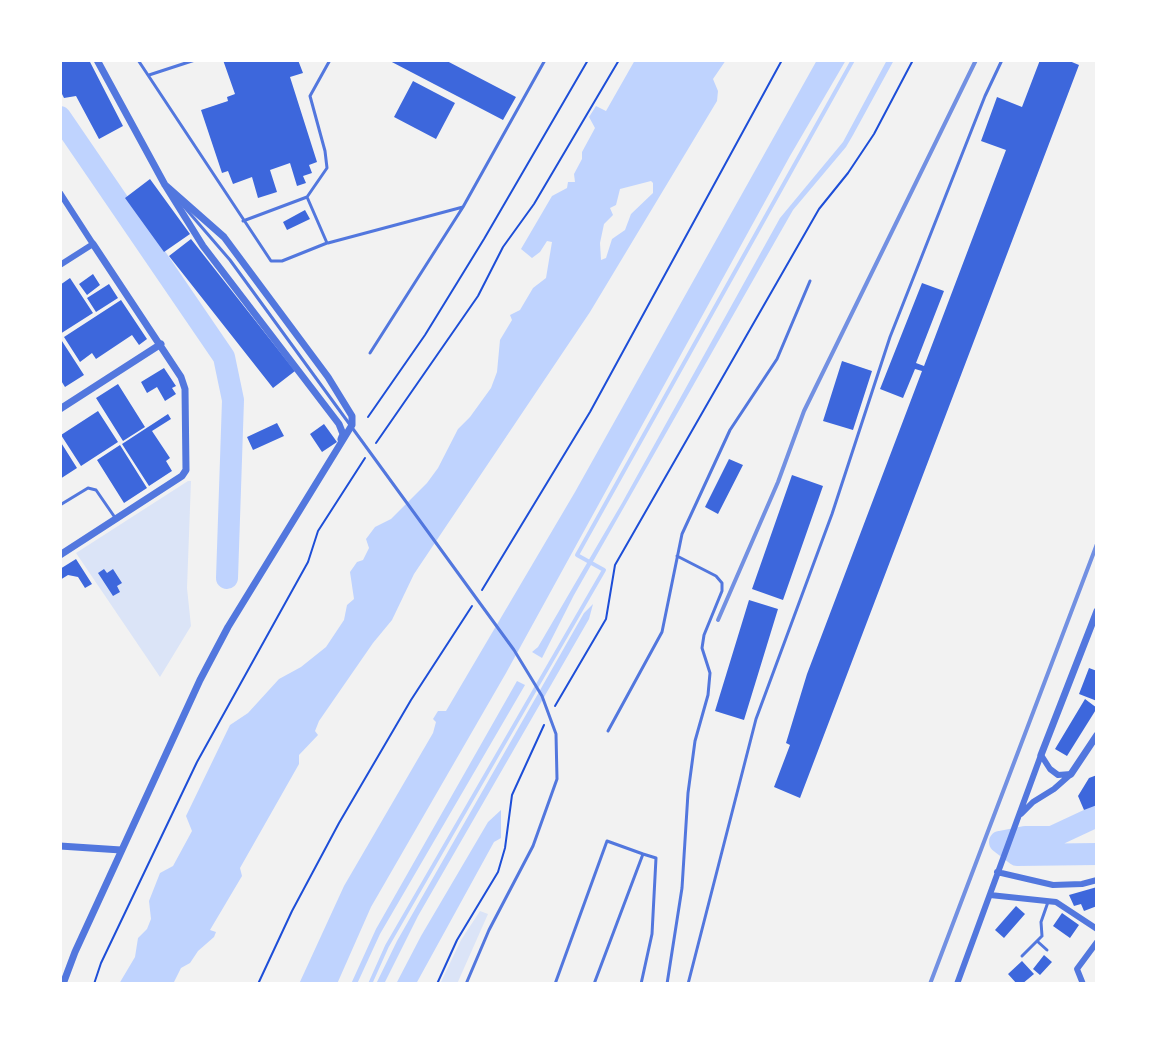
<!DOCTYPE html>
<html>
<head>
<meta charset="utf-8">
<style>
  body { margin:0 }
  #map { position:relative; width:1157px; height:1044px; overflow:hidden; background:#f2f2f2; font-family:Georgia,serif }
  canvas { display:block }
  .frame { position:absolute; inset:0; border:62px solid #fff; pointer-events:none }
</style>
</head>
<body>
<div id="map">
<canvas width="1157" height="1044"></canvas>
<div class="frame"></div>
</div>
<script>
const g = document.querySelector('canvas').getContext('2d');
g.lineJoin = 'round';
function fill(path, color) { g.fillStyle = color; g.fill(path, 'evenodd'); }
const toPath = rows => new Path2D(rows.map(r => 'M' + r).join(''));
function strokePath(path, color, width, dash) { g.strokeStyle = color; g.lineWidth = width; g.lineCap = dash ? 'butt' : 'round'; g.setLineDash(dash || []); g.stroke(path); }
const green = toPath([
  [188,481,191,481,187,588,191,626,160,677,76,553],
  [480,911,488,914,457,984,440,984,461,940]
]);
const water = toPath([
  [635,60,726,60,713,79,718,91,717,101,590,312,414,574,392,620,373,643,319,721,315,731,318,735,299,755,299,764,240,868,242,876,210,930,216,932,214,937,198,951,190,963,181,968,173,984,119,984,135,957,138,938,147,929,151,919,149,901,160,873,173,866,192,831,186,816,230,725,248,713,279,679,301,667,326,647,344,620,347,605,354,599,350,572,357,562,363,560,369,548,366,539,375,527,391,519,427,483,438,468,458,429,470,417,491,388,497,372,500,340,512,320,510,315,520,310,533,288,546,278,552,242,547,241,540,252,532,258,521,249,552,196,567,188,568,182,575,182,574,174,582,159,582,152,595,128,589,117,596,106,606,111],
  [651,181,653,183,653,193,631,214,625,230,612,239,606,258,601,260,600,243,604,224,613,215,610,208,616,205,620,189],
  [817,60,846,60,790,156,506,673,371,907,337,984,299,984,344,886,433,733,436,722,433,719,438,711,446,711,575,492],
  [887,60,894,60,853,135,846,147,793,210,781,231,574,595,542,658,532,652,538,647,622,503,780,218,843,142],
  [593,604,589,619,418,916,384,984,376,984,397,941,584,613],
  [517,681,525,685,380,934,357,984,351,984,376,929],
  [501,810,501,838,494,842,416,984,396,984,421,936,488,822]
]);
const stream = toPath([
  [370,984,387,946,604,570,577,555,853,60]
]);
const river = toPath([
  [60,117,224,357,233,400,227,578],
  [1000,842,1025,837,1052,837,1097,816],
  [1000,842,1017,855,1097,854]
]);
const building = toPath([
  [60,60,89,60,123,126,99,139,76,96,64,98,60,90],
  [223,60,298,60,303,73,290,77,317,162,309,165,312,173,303,176,306,183,297,186,290,163,270,170,277,192,258,198,252,177,233,184,228,171,222,173,201,110,228,101,227,97,235,94],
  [388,60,445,60,516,97,503,120],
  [1040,60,1067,60,1079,65,800,798,774,787,790,745,786,743,807,674,922,371,915,369,903,398,880,389,922,283,944,291,916,363,924,366,1006,150,981,141,997,97,1022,107],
  [413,81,455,103,436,139,394,117],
  [150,179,190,234,164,252,125,198],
  [305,210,310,219,287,230,283,222],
  [191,239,295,371,273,388,169,256],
  [93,274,100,285,87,295,79,284],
  [70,278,93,313,60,334,60,285],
  [109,284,118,298,96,312,87,298],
  [121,300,147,339,139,345,132,335,96,359,92,353,80,362,64,337],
  [60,338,84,375,65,387,60,379],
  [842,361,872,371,853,430,823,421],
  [164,368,176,386,172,388,176,394,165,401,157,387,147,393,141,382],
  [118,384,145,427,123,441,96,398],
  [98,411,118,442,81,466,61,435],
  [168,414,171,419,152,431,170,458,166,461,172,471,149,486,122,444],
  [277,423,284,436,253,450,247,437],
  [324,424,337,442,322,452,310,434],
  [60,441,77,468,60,479],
  [120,445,147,488,124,503,97,460],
  [729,459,743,465,718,514,705,507],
  [792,475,823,486,783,600,752,589],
  [76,559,92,584,85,588,78,577,68,575,60,580,60,569],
  [104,569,107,573,113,569,122,583,117,586,120,592,113,596,98,573],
  [749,600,778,609,744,720,715,711],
  [1089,668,1097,671,1097,701,1079,694],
  [1085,699,1097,708,1067,756,1055,749],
  [1097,775,1097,805,1084,810,1078,796,1089,778],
  [1097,887,1097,906,1084,911,1081,904,1074,906,1069,895],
  [1016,906,1025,914,1004,938,995,930],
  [1062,913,1079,925,1070,938,1053,926],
  [1044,955,1052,962,1040,975,1033,969],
  [1022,961,1034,974,1022,984,1017,984,1008,974]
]);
const path = toPath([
  [368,417,425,335,484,239,588,60],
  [376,443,478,296,503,247,534,204,619,60],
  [482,590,590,412,782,60],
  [555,706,606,619,615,565,819,209,848,173,874,134,913,60],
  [94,984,101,963,197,762,308,562,318,531,365,458],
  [258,984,292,911,339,823,411,700,472,606],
  [437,984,457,940,498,872,505,848,512,795,544,725]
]);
const service = toPath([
  [138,60,271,261,282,261,327,243,307,197,327,168,325,151,310,96,330,60],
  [149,75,195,60],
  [180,202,230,260,514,650,542,696,556,734,557,779,533,846,489,930,466,984],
  [243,221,307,197],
  [328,243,463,207],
  [370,353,463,207,545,60],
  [60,505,88,488,96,490,116,519],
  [608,731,662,632,682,534,730,430,777,359,810,281],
  [1037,941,1047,950],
  [1022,956,1042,936,1041,922,1048,902],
  [555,984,607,841,643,854,594,984],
  [641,984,652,934,656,858,643,854],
  [667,984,682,888,688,793,695,741,708,695,710,673,702,648,704,635,722,591,722,583,716,576,677,556],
  [688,984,756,719,832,514,890,337,985,96,1002,60],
  [1095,984,1097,983]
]);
const minor = toPath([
  [60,193,93,244,60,265],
  [1041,755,1050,769,1058,775,1071,774],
  [1021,814,1033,802,1054,789,1071,774],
  [997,872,1053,885,1082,884,1097,880],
  [990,895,1056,902,1097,929],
  [957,984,1041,755],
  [1083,984,1077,969,1097,942]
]);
const tertiary = toPath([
  [97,60,165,185,203,246,339,424,343,434,341,439],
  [60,409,161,344],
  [60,555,182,476,186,470,185,389,181,377,93,244],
  [1041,755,1097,611],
  [1071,774,1097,735],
  [60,846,121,850],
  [63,984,75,952,200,680,228,627,352,425,352,416,328,377,224,237,165,185]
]);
const rail = toPath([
  [718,620,778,482,804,411,976,60],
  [930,984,1097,544]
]);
fill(green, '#dbe4f7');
fill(water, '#bfd3fe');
strokePath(stream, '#bfd3fe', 4);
strokePath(river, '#bfd3fe', 22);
fill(building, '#3d67dc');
strokePath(path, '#1d4ed8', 2);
strokePath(service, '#5277de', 3);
strokePath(minor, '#5277de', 6);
strokePath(tertiary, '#5277de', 7);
strokePath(rail, '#7290e2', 4);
</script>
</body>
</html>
